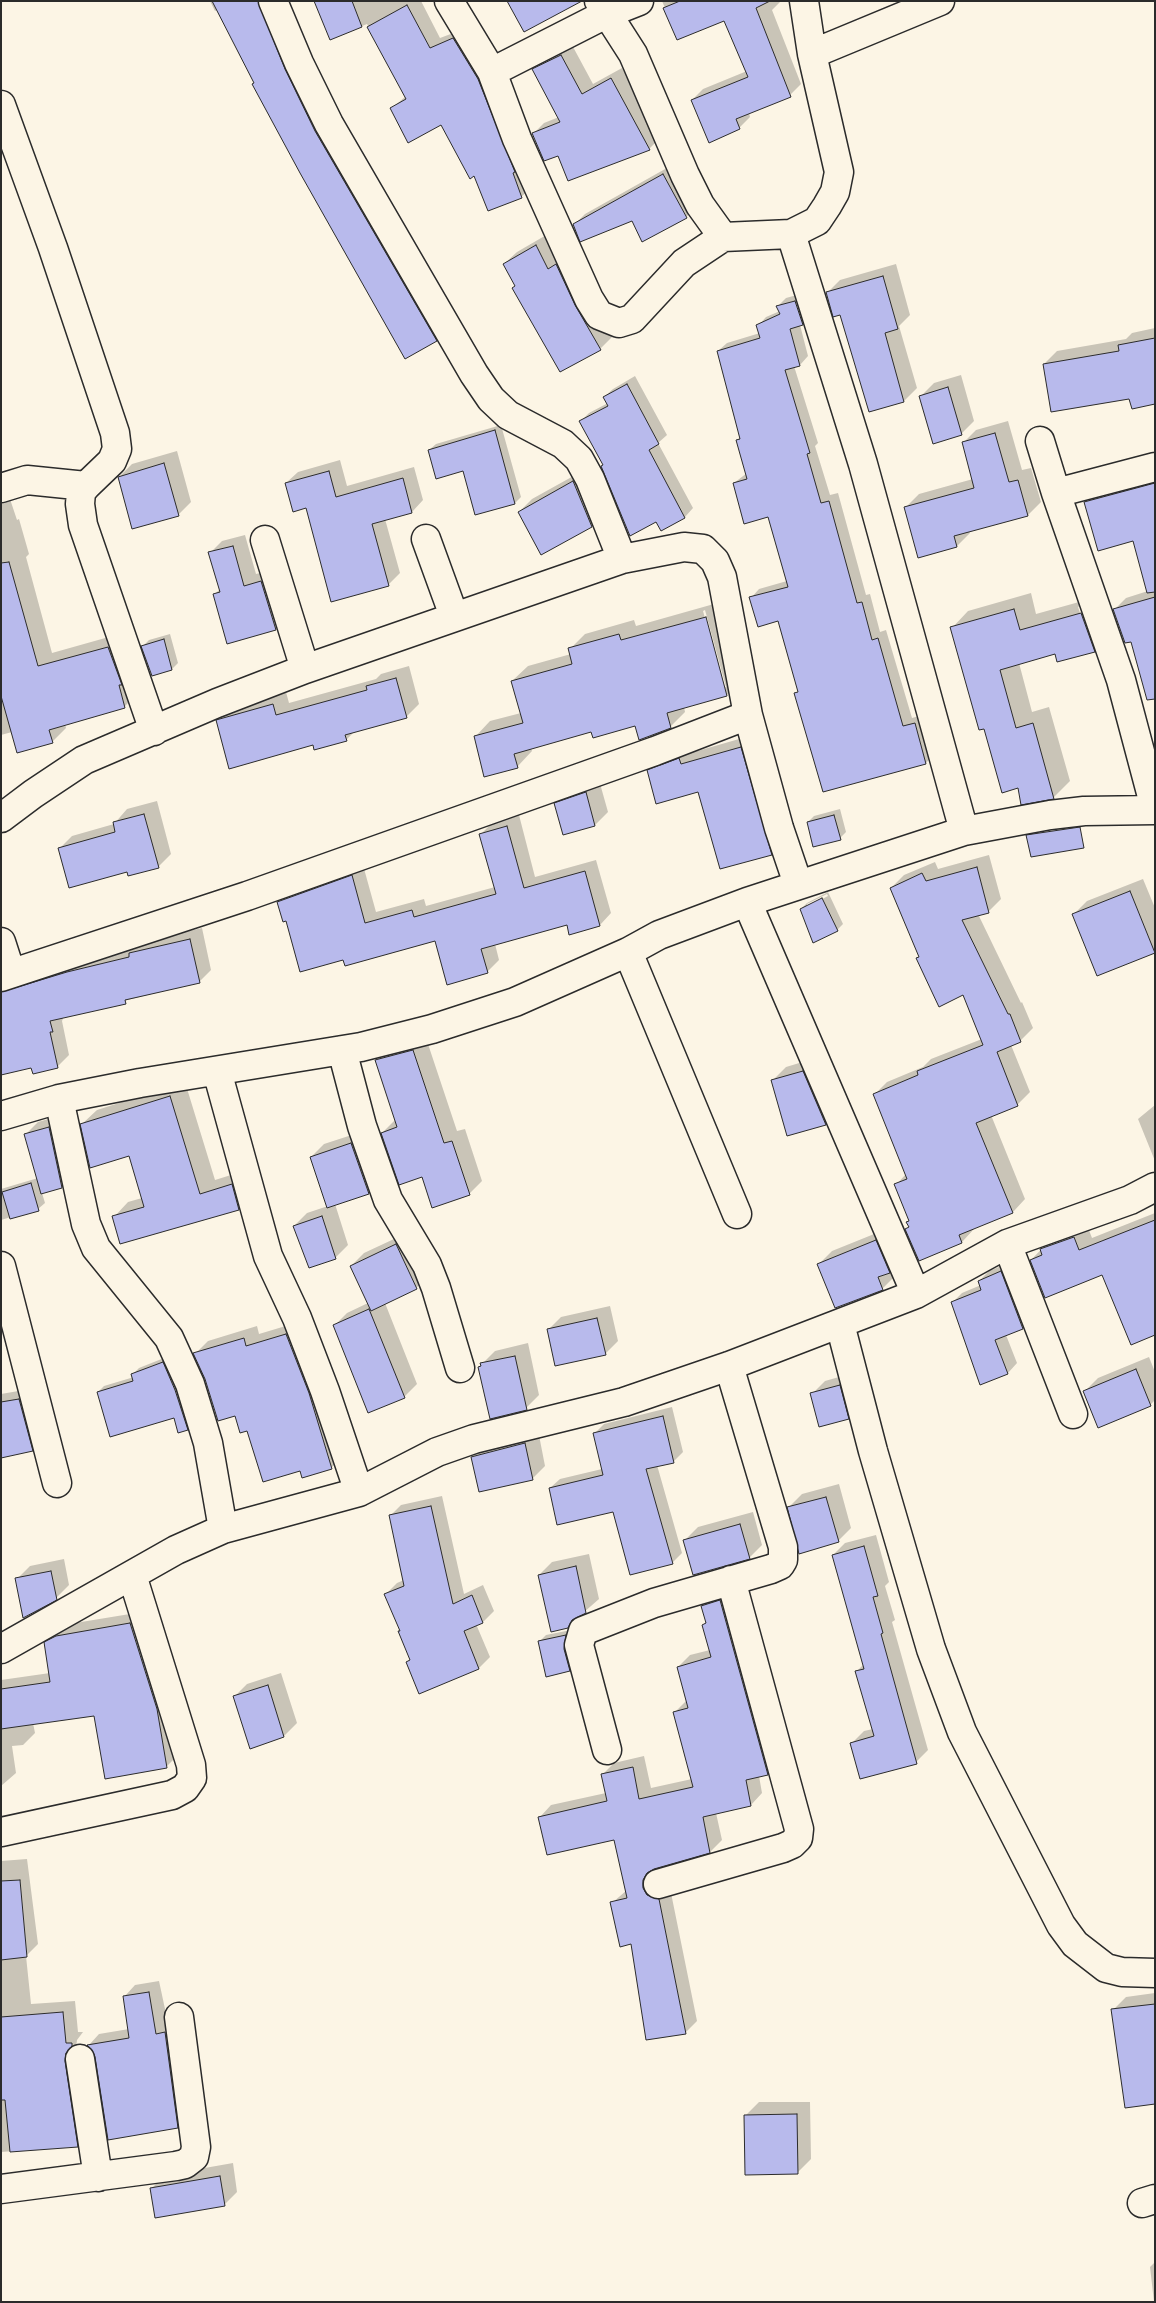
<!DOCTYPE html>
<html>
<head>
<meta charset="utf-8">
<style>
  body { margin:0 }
  #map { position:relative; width:1156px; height:2303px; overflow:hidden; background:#fcf5e5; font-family:"Gochi Hand",sans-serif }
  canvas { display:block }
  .frame { position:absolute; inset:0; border:2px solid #2b2b2b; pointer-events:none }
</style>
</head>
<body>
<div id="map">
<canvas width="1156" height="2303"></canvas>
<div class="frame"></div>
</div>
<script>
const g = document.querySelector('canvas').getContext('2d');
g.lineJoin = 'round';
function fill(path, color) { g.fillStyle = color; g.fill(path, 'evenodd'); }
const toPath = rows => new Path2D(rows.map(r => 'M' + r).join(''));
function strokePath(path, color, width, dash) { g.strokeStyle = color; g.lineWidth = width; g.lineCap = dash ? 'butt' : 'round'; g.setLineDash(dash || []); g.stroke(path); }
const shadow = toPath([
  [210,1,271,1,447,330,436,340,382,313,380,314,254,84,256,82,217,10,215,11],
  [316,1,421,1,440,38,464,29,532,187,521,197,475,175,442,123,391,109,406,96,367,24,331,39],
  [662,1,781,1,772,10,801,84,790,95,749,113,750,117,739,128,692,100,703,89,747,71,725,19,678,38],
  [572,45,593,84,622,68,660,138,649,149,559,154,533,134,544,123,559,117,533,70,544,59],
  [674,164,697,206,686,217,574,225,585,214],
  [548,234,612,337,600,349,516,286,504,264,517,252],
  [896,264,910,315,899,326,917,388,904,401,827,293,840,280],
  [804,293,811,316,800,325,808,356,800,365,794,366,818,443,815,446,830,495,838,493,866,595,870,594,880,632,886,630,912,718,923,715,934,754,926,763,824,791,796,694,799,691,779,619,751,598,759,589,787,581,769,515,734,483,747,473,737,440,741,437,718,351,727,343,760,333,758,326,766,317,780,311,778,306,786,298],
  [1155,328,1155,402,1130,397,1044,364,1057,351,1126,339,1132,333],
  [961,375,974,421,961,434,921,396,934,383],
  [635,376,667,435,658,443,693,508,685,517,661,530,656,520,604,464,581,421,589,413,608,403,604,397,613,389],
  [1008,421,1022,470,1031,468,1041,502,1028,515,969,531,970,533,957,546,906,507,919,494,973,479,963,443,976,430],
  [501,425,521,497,515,503,476,514,464,470,429,450,436,444],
  [177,451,191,502,178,515,119,477,132,464],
  [340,460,347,486,414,467,423,500,412,512,385,519,400,573,388,585,286,483,298,472],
  [586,469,605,513,592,526,541,554,519,512,532,499],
  [1155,474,1155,696,1132,640,1114,610,1126,598,1148,591,1134,540,1086,502,1098,490],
  [6,487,17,520,19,519,29,554,26,557,52,653,123,633,139,692,125,706,65,724,66,728,52,742,12,732,1,735,1,488],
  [245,535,256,574,273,570,288,617,276,629,227,642,214,595,220,589,210,553,222,541],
  [1031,593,1036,614,1097,597,1110,634,1094,651,1056,652,1019,663,1032,712,1049,707,1070,781,1053,798,1019,787,985,727,952,628,968,611],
  [1080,606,1093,642,1090,642,1078,607],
  [721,602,742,680,727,695,684,707,685,712,670,727,636,724,592,731,531,748,532,751,517,767,475,737,490,721,521,713,512,681,528,666,571,654,570,649,585,634,634,620,636,626],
  [705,610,726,687,724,687,703,611],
  [170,634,178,663,172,669,143,646,149,640],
  [409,666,419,704,406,717,355,731,346,740,314,744,218,721,231,708,286,692,289,703,376,679,381,674],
  [753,735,784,841,771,854,699,790,649,771,662,758,692,746,694,752],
  [599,780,608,812,595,825,556,804,569,791],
  [157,801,171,854,158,867,127,871,59,849,72,836,114,824,127,809],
  [840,809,846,832,840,838,808,822,814,816],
  [519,815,535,877,596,860,611,913,600,925,570,933,568,923,495,944,499,960,487,972,436,939,344,958,287,919,278,902,290,891,363,865,376,912,424,899,426,906,495,887,481,834,492,823],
  [989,855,1001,899,989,911,978,914,1021,1003,1022,1002,1033,1028,1020,1041,1011,1045,1030,1092,1017,1105,991,1115,1025,1199,1013,1212,973,1227,974,1229,962,1242,906,1229,910,1226,908,1222,910,1220,896,1185,906,1174,875,1094,887,1082,923,1067,931,1059,982,1039,964,994,917,958,920,956,891,888,904,875,935,862,938,869],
  [1143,879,1155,908,1154,952,1074,914,1087,901],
  [828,892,843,924,837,930,801,909,807,903],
  [827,894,828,896,807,907,807,904],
  [202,928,211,970,199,982,64,1016,62,1021,69,1055,57,1067,32,1066,1,1074,1,981,142,942],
  [426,1038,457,1131,465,1129,482,1181,469,1194,423,1175,382,1133,395,1120,376,1060,389,1047],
  [816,1058,838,1111,826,1124,773,1080,786,1067],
  [185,1082,215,1180,247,1170,253,1194,239,1209,114,1217,128,1202,142,1198,130,1154,82,1124,97,1110],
  [1155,1105,1155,1161,1138,1119],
  [62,1115,75,1174,62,1187,42,1193,45,1203,38,1209,1,1220,1,1189,38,1178,25,1135,38,1122],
  [364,1131,382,1180,369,1193,335,1204,348,1245,335,1258,294,1226,307,1213,328,1206,311,1157,324,1144],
  [1155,1213,1155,1334,1103,1273,1031,1260,1054,1236,1087,1225,1092,1238],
  [889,1228,895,1276,882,1289,819,1264,832,1251],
  [409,1232,429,1275,416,1288,385,1303,417,1384,404,1397,334,1326,347,1313,368,1303,351,1266,364,1253],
  [1011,1262,1032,1318,1023,1328,1006,1335,1017,1363,1008,1373,981,1383,952,1303,962,1293,981,1285,979,1281,989,1271],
  [610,1306,618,1341,605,1354,548,1330,561,1317],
  [299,1322,344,1455,331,1468,301,1470,248,1430,206,1379,195,1354,208,1341,257,1326,259,1334],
  [528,1343,539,1395,526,1408,479,1367,495,1351],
  [169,1356,193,1423,187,1429,175,1416,98,1392,104,1386,134,1377,133,1374,139,1368],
  [1149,1357,1155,1372,1155,1400,1150,1405,1085,1391,1098,1378],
  [853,1373,861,1405,848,1418,812,1394,825,1381],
  [30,1389,43,1439,32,1450,1,1456,1,1394],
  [672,1407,683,1452,673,1462,657,1465,682,1553,672,1563,614,1511,550,1488,560,1479,602,1469,595,1433,604,1424],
  [538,1430,545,1466,532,1479,472,1457,485,1444],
  [839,1484,851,1528,838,1541,789,1507,802,1494],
  [442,1496,464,1594,483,1585,494,1611,483,1622,476,1624,490,1657,479,1668,420,1692,408,1662,411,1659,399,1632,401,1630,386,1594,397,1583,404,1580,390,1516,401,1505],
  [753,1512,762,1545,749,1558,685,1540,698,1527],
  [876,1535,889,1582,885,1586,895,1620,892,1622,928,1750,916,1762,852,1743,864,1731,873,1729,857,1671,864,1664,833,1555,845,1543],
  [589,1554,599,1599,567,1627,539,1575,552,1562],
  [64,1559,69,1585,56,1598,17,1579,30,1566],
  [732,1589,779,1763,768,1774,759,1776,762,1793,751,1805,716,1813,722,1840,710,1852,654,1868,654,1876,670,1888,697,2021,685,2033,632,1943,612,1903,627,1890,615,1838,540,1817,551,1805,606,1793,602,1775,614,1763,644,1756,651,1788,692,1779,674,1713,687,1700,678,1667,690,1655,710,1650,703,1625,707,1621,703,1606,714,1594],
  [142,1612,178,1755,166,1767,95,1714,33,1723,35,1733,23,1745,12,1746,16,1773,1,1786,1,1680,50,1673,46,1643,58,1631,69,1624],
  [571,1630,575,1664,569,1670,539,1642,546,1635],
  [281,1673,297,1723,284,1736,250,1747,234,1697,247,1684],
  [27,1859,38,1944,26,1956,31,2004,75,2001,78,2032,83,2032,77,2040,76,2049,89,2134,77,2146,1,2152,1,1861],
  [159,1981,188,2116,177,2127,97,2056,89,2045,99,2034,129,2029,124,1997,135,1985],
  [1155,1993,1155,2103,1113,2010,1126,1997],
  [759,2102,810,2102,811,2159,798,2172,746,2115],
  [233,2163,237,2192,224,2205,152,2188,165,2175],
  [1155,2262,1155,2302,1154,2302,1150,2267]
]);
const building = toPath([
  [212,1,258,1,285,69,315,131,437,341,405,359,300,173,252,84,254,83,212,1],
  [314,1,352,1,362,27,330,40,314,1],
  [507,1,582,1,524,32,507,1],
  [680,1,770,1,756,8,791,97,736,119,740,129,709,143,691,100,748,77,724,21,677,40,663,8,680,1],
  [407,5,430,48,453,38,478,79,515,172,513,173,522,198,488,211,474,176,470,179,441,125,408,143,390,108,406,99,367,27,407,5],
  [561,55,582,94,611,78,650,150,568,181,558,156,544,161,532,133,560,122,532,69,561,55],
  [663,174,687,218,642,242,632,221,580,242,573,224,663,174],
  [536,245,548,269,556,264,575,305,601,350,560,372,512,288,515,286,503,264,536,245],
  [883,276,898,329,885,333,904,402,869,412,840,315,833,317,826,292,883,276],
  [795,301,803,325,790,329,800,366,785,370,810,453,807,454,821,503,829,501,857,603,862,602,872,640,878,638,903,726,915,723,926,764,823,792,794,693,798,692,778,621,758,627,749,597,788,587,768,517,744,524,733,483,747,479,736,440,740,439,717,351,760,338,756,325,780,314,776,306,795,301],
  [1155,338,1155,404,1132,409,1129,399,1051,412,1043,364,1119,351,1118,345,1155,338],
  [627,384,659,444,649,450,685,518,661,531,656,522,630,536,601,466,603,465,579,421,608,406,603,397,627,384],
  [948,387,962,435,933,444,919,396,948,387],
  [495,430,515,504,475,515,463,471,436,479,428,450,495,430],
  [995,433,1009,482,1018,480,1028,516,954,536,957,547,918,558,904,507,974,488,962,442,995,433],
  [164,463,179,516,132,529,118,477,164,463],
  [329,471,336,497,403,478,412,513,372,524,389,586,331,602,306,508,293,512,285,483,329,471],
  [573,481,592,527,541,555,518,512,573,481],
  [1155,483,1155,592,1147,593,1133,541,1098,551,1084,502,1155,483],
  [233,546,244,586,261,581,276,630,227,644,213,594,220,592,208,552,233,546],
  [9,562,38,666,108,647,122,685,119,685,125,708,49,730,53,743,17,753,1,696,1,563,9,562],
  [1155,597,1155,699,1147,700,1131,642,1125,643,1113,609,1155,597],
  [1014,609,1020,630,1081,613,1095,652,1057,662,1055,654,1000,670,1016,728,1033,723,1054,799,1021,805,1018,788,1002,793,984,729,979,730,950,627,1014,609],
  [706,617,727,696,667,713,671,728,639,740,635,726,593,738,591,732,514,754,518,768,484,777,474,736,523,723,511,681,572,664,568,648,619,634,621,640,706,617],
  [164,639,172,670,152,676,141,646,164,639],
  [396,678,407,718,345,735,347,741,314,750,313,745,229,769,216,720,273,704,276,715,367,690,366,686,396,678],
  [741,747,772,855,720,869,698,792,656,804,647,770,679,758,681,764,741,747],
  [586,792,595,826,563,835,554,803,586,792],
  [144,814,159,868,128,876,127,872,69,888,58,848,115,832,113,822,144,814],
  [834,815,841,840,813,847,807,822,834,815],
  [507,826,524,888,585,871,600,926,569,935,567,925,481,949,488,973,447,985,435,941,345,966,343,960,300,972,286,921,283,922,277,902,352,875,365,923,412,910,414,917,496,894,479,834,507,826],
  [1080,827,1084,848,1031,857,1026,835,1080,827],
  [977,867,989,913,962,920,1008,1014,1010,1014,1021,1042,997,1052,1018,1106,976,1123,1013,1213,959,1235,962,1243,919,1261,905,1229,909,1227,906,1222,909,1221,894,1184,907,1179,873,1094,918,1075,917,1071,983,1045,963,995,939,1007,916,958,919,957,890,888,922,873,926,881,977,867],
  [1130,891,1155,953,1097,976,1072,914,1130,891],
  [822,898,838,931,813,943,800,909,822,898],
  [190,939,200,983,125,1000,126,1004,50,1021,53,1032,50,1032,58,1068,33,1074,31,1068,1,1075,1,992,67,972,129,957,129,953,190,939],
  [413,1050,444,1143,452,1141,470,1195,432,1208,422,1177,399,1185,381,1133,397,1127,375,1060,413,1050],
  [803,1071,826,1125,787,1136,771,1080,803,1071],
  [170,1096,200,1194,232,1184,239,1210,120,1244,112,1216,144,1207,129,1156,90,1168,80,1124,170,1096],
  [49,1127,62,1188,41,1194,24,1134,49,1127],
  [351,1143,369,1194,327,1208,310,1157,351,1143],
  [31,1183,39,1211,10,1219,2,1192,31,1183],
  [322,1216,336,1259,309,1268,293,1226,322,1216],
  [1155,1220,1155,1335,1131,1345,1102,1275,1045,1298,1030,1260,1042,1255,1040,1249,1074,1237,1079,1250,1155,1220],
  [876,1240,890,1273,878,1277,883,1290,835,1308,817,1264,876,1240],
  [396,1244,417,1289,371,1311,350,1266,396,1244],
  [1001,1271,1023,1329,995,1340,1008,1374,980,1385,951,1302,981,1290,978,1281,1001,1271],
  [369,1309,405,1398,368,1413,333,1325,369,1309],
  [597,1318,606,1355,555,1366,547,1329,597,1318],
  [286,1334,309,1393,332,1469,302,1478,300,1471,263,1482,247,1431,240,1433,235,1416,218,1421,205,1379,193,1353,244,1338,246,1346,286,1334],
  [515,1356,527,1410,490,1419,478,1367,481,1366,480,1363,515,1356],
  [163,1362,175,1390,188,1430,178,1433,174,1418,110,1437,97,1392,133,1381,131,1374,163,1362],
  [1136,1369,1151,1406,1098,1428,1083,1391,1136,1369],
  [840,1385,849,1419,819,1427,810,1393,840,1385],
  [19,1399,33,1451,1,1458,1,1402,19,1399],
  [663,1416,674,1463,646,1469,673,1564,630,1575,613,1512,557,1525,549,1488,603,1475,593,1433,663,1416],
  [525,1443,533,1480,479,1492,471,1457,525,1443],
  [826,1497,839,1542,799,1554,787,1507,826,1497],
  [431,1506,453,1604,472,1595,483,1623,464,1631,479,1669,419,1694,406,1662,410,1660,398,1631,400,1631,384,1594,404,1586,389,1515,431,1506],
  [740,1524,750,1559,693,1575,683,1540,740,1524],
  [864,1546,878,1596,873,1597,883,1633,881,1634,917,1764,860,1779,850,1743,874,1736,855,1671,864,1669,832,1555,864,1546],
  [576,1566,586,1613,572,1620,568,1628,551,1632,538,1575,576,1566],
  [51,1571,57,1600,23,1618,15,1578,51,1571],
  [720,1600,768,1775,746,1780,751,1806,703,1817,710,1853,654,1869,647,1873,643,1880,643,1888,647,1895,659,1899,686,2034,646,2040,631,1944,620,1947,610,1902,627,1898,614,1840,547,1855,538,1817,607,1801,601,1774,633,1767,639,1799,693,1787,673,1712,688,1708,677,1667,711,1657,702,1625,706,1623,701,1606,720,1600],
  [130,1623,157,1709,167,1768,105,1779,94,1716,1,1729,1,1689,50,1682,44,1642,56,1636,130,1623],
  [566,1635,564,1649,570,1671,546,1677,538,1641,566,1635],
  [268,1685,284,1737,250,1749,233,1696,268,1685],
  [20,1880,27,1957,1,1960,1,1881,20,1880],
  [149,1992,156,2034,165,2032,178,2128,108,2140,95,2057,92,2050,87,2045,129,2038,123,1996,149,1992],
  [1155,2004,1155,2104,1125,2108,1111,2009,1155,2004],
  [63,2012,66,2043,72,2043,72,2046,66,2053,65,2061,78,2147,10,2152,5,2100,1,2100,1,2017,63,2012],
  [797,2114,798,2174,745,2175,744,2115,797,2114],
  [220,2176,225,2206,155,2218,150,2188,220,2176]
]);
const street = toPath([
  [273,1,299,63,329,124,474,374,491,399,508,415,563,444,579,459,590,479,622,559],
  [449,1,492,72,517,139,589,299,599,315,619,323,632,319,684,263,723,237,791,234,817,221,827,206,835,192,839,172,812,54,804,1],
  [599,1,633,54,685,175,700,205,723,237],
  [812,54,940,1],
  [492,72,606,14,639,1],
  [1,105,53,248,115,433,117,449,112,461,86,486,81,492,80,504,83,525,154,731],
  [791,234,863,464,964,831],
  [1040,441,1056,493,1121,680,1155,808],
  [1,488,27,480,86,486],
  [1056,493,1155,467],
  [426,539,454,616],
  [265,540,305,669],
  [1,818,33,794,84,760,217,703,305,669,622,559,684,547,703,549,715,561,722,577,748,715,779,828,798,884],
  [747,902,916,1294],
  [1,942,11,973],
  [628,952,737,1214],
  [1,977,247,896,655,751,748,715],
  [342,1050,362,1126,388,1200,427,1265,436,1288,460,1368],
  [217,1071,268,1256,297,1318,325,1391,359,1492],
  [59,1099,86,1224,96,1248,169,1338,190,1384,208,1443,223,1529],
  [1,1116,59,1099,140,1083,361,1047,432,1029,515,1002,628,952,659,935,747,902,964,831,1050,815,1084,811,1155,810],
  [1007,1244,1073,1414],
  [1,1266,57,1483],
  [840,1324,873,1451,931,1649,962,1732,1061,1925,1075,1944,1106,1968,1122,1972,1155,1973],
  [1,1649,176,1550,223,1529,359,1492,437,1452,474,1439,624,1402,729,1366,916,1294,1007,1244,1130,1200,1155,1187],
  [607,1750,579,1645,583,1631,654,1603,771,1569,780,1565,783,1560,783,1547,729,1366],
  [1,1832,172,1795,185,1788,192,1778,191,1765,132,1575],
  [658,1884,783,1848,792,1844,798,1838,799,1829,731,1580],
  [80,2059,98,2177],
  [1,2189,176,2166,185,2164,194,2157,196,2147,179,2017],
  [1142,2203,1155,2199]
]);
fill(shadow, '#0003');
fill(building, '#b8baec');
strokePath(building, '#2b2b2b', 1);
strokePath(street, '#2b2b2b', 31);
strokePath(street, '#fcf5e5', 28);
</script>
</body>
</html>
